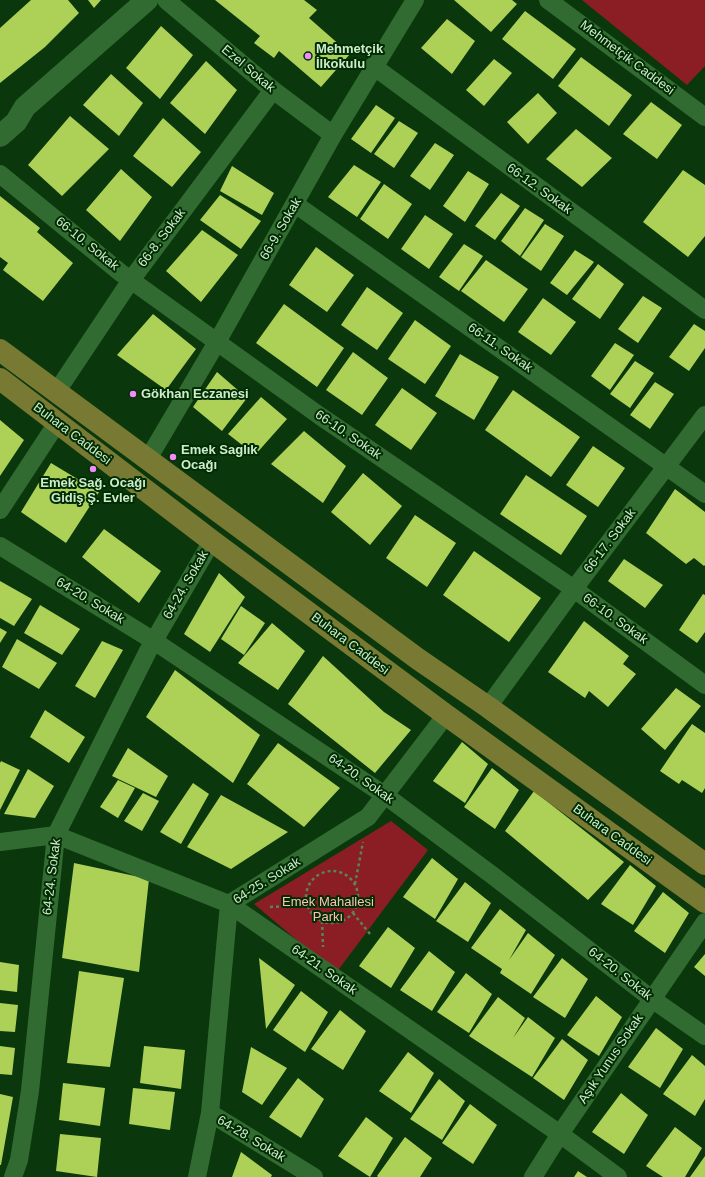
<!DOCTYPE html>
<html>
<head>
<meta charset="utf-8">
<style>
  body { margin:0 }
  canvas { display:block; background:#0a370b }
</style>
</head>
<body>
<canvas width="705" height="1177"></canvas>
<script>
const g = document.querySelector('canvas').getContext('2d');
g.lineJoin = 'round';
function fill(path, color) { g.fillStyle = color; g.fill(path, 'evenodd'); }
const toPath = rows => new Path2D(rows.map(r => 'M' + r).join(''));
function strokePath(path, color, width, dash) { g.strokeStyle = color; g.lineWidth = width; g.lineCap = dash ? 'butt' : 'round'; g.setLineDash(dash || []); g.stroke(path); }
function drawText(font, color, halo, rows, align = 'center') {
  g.font = font + ' Helvetica,sans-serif'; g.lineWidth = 4; g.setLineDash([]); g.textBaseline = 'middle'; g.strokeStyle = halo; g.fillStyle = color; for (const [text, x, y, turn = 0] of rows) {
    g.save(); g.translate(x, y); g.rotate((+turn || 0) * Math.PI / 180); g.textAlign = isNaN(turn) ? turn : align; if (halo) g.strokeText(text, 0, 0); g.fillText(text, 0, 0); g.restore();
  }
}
const green = toPath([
  [582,0,705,0,705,66,687,85],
  [391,821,428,850,336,973,254,904]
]);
const building = toPath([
  [31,0,68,0,79,13,45,47,0,83,0,28],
  [88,0,101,0,94,8],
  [215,0,304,0,317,10,309,18,350,54,321,87,279,51,274,58,254,43,260,36],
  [454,0,512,0,517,4,491,32],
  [525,11,576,49,553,79,502,39],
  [447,19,475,41,452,74,421,48],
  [161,26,193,55,160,99,126,68],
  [581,57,632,95,609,126,558,86],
  [494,59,512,73,484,106,466,90],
  [206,61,237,90,205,134,170,103],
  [111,74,143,103,119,136,83,105],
  [538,93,557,113,528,144,507,122],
  [651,102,682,125,657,159,623,134],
  [376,105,395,118,371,153,351,139],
  [70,116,109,149,62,196,28,165],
  [163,118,201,152,172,187,133,156],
  [399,121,418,133,394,168,374,154],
  [576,129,612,158,582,187,546,159],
  [435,143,454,155,430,190,410,176],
  [354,165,381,182,357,217,328,197],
  [232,166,274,193,262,215,220,191],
  [121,169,152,197,120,241,86,210],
  [683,170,705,185,705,236,688,257,643,222],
  [468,171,489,184,465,222,443,206],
  [384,184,412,204,388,239,360,219],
  [501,193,520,206,495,240,475,226],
  [220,195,261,221,241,249,200,220],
  [0,196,40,228,37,232,73,263,43,301,3,270,8,263,0,257],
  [525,208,544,220,520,256,501,241],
  [425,215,453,234,429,269,401,249],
  [545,224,564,236,541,271,521,257],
  [202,230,238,255,201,302,166,271],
  [464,244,483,256,459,291,439,277],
  [316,247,354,275,327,312,289,285],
  [575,250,594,262,567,295,550,283],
  [486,260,528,289,504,322,461,291],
  [598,264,624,284,600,319,572,299],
  [367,287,403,313,377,350,341,325],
  [643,296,662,308,638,343,618,329],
  [543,298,576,322,551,355,518,332],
  [284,304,344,348,317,387,256,343],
  [153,314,196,349,166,390,117,355],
  [415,320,451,346,425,384,388,359],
  [694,324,705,331,705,348,689,371,669,357],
  [615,343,634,355,610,390,591,376],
  [353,352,388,378,362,415,326,390],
  [460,354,499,377,474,420,435,396],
  [635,361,654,373,630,408,610,394],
  [217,372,247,398,222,431,193,407],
  [655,382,674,394,650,429,630,415],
  [402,388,437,413,411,450,375,425],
  [513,390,580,437,551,477,485,430],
  [261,397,287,419,255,455,228,434],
  [0,420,24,440,0,476],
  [304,431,346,466,323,503,271,464],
  [593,446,625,468,598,507,566,485],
  [51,463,99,492,66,543,21,512],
  [363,473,402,506,370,545,331,512],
  [526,475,587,516,561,555,500,514],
  [675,489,705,512,705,565,704,566,694,558,686,564,646,533],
  [415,515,456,543,427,587,386,558],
  [104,529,161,571,139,603,82,557],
  [474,551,541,598,509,642,443,595],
  [624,559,663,585,645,608,608,581],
  [219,573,245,597,210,652,184,634],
  [0,581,32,599,14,626,0,618],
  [703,594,705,595,705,632,697,643,679,630],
  [40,605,80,629,62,655,24,633],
  [241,606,265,623,244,655,221,639],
  [584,621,629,656,623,664,636,674,608,707,589,691,585,698,548,672],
  [272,623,305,651,278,690,238,663],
  [0,628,7,632,0,643],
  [17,639,57,663,39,689,2,667],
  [102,641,123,650,95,698,75,686],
  [323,656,384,712,411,730,375,773,288,704],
  [175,670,260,735,233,783,146,717],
  [676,688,701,706,665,750,641,729],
  [45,710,85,737,69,763,30,737],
  [692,724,705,733,705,788,702,793,682,780,679,784,660,771],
  [462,742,488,764,465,803,433,781],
  [278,743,340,788,304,827,247,784],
  [128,748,168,776,156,797,112,776],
  [1,761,20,770,0,810,0,763],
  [492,768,519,790,495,829,464,807],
  [28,769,54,786,35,818,4,814],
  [118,780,135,788,118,818,100,807],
  [193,783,209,794,181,844,160,832],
  [534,791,624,862,588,900,505,831],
  [143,793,159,801,142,831,124,821],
  [221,795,288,832,231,869,187,847],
  [432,858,458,879,435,919,403,897],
  [74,863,149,879,139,972,62,958],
  [630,865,656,886,633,925,601,904],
  [465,882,491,903,468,942,436,921],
  [663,892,689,913,665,953,634,931],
  [500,909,526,930,509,960,528,933,555,955,531,994,500,973,502,969,471,948],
  [388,927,415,948,391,988,359,966],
  [429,951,455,972,432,1011,400,990],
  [705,954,705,976,694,967],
  [259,958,295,985,266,1029],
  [562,958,588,979,565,1018,533,997],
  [0,962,19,965,17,992,0,990],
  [79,971,124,978,110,1067,67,1063],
  [466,973,492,994,469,1033,437,1012],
  [301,991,328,1012,305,1052,273,1030],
  [596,996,622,1017,599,1056,567,1035],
  [498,997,525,1018,513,1038,528,1017,555,1038,532,1077,469,1036],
  [0,1003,18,1005,15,1032,0,1031],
  [340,1010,366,1031,343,1070,311,1049],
  [656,1028,683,1049,660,1088,628,1067],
  [562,1039,588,1060,564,1100,533,1078],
  [0,1046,15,1048,12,1075,0,1074],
  [144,1046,185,1050,181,1089,140,1083],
  [251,1047,287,1068,262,1105,242,1092],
  [408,1052,434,1073,411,1113,379,1091],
  [692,1055,705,1066,705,1099,695,1116,663,1094],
  [298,1078,324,1099,301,1138,269,1117],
  [439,1079,465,1101,442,1140,410,1119],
  [63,1083,105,1088,100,1126,59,1120],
  [133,1088,175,1092,170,1130,129,1124],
  [621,1093,648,1115,624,1154,592,1132],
  [0,1094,13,1097,1,1165,0,1165],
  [470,1104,497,1125,473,1164,442,1143],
  [366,1117,393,1138,370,1177,338,1156],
  [675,1127,702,1148,685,1177,663,1177,646,1166],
  [60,1134,101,1138,97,1177,56,1171],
  [405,1137,432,1158,420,1177,378,1177,377,1176],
  [241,1152,272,1175,271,1177,232,1177],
  [705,1156,705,1177,690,1177],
  [578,1171,587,1177,574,1177]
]);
const path = toPath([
  '306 897a26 26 0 1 1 52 0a26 26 0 1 1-52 0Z',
  [355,884,363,842],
  [270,907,307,905],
  [353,913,370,934],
  [322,921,323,947]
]);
const minor = toPath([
  [166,0,273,90,333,135],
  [548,0,705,117],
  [373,66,705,310],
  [0,174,121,273,217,342,320,416,574,589,705,685],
  [295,204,705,494],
  [57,391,131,280,273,90],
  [148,459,217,342,333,135,415,0],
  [0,510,57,423],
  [0,546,154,641,386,796,492,875,652,999,705,1036],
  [488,707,574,589,705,415],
  [0,842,56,835,229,904,560,1134,618,1177],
  [210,1113,314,1177],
  [13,1177,19,1160,30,1091,56,835,148,651,212,541],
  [197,1177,210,1113,229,904,368,817,446,715],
  [533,1177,560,1134,705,922]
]);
const tertiary = toPath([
  [0,136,16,122,25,107,147,0]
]);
const primary = toPath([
  [0,350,418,659,488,707,705,864],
  [0,379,212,541,446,715,705,902]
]);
const markers = [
  [308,56,4,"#ee8cf8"],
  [133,394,4,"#ee8cf8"],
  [173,457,4,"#ee8cf8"],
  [93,469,4,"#ee8cf8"]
];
const poiNames = [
  ["Mehmetçik",316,49],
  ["İlkokulu",316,64],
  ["Gökhan Eczanesi",141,394],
  ["Emek Saglık",181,450],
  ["Ocağı",181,465],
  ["Emek Sağ. Ocağı",93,483,"center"],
  ["Gidiş Ş. Evler",93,498,"center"]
];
const streetNames = [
  ["Mehmetçik Caddesi",627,58,37],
  ["Ezel Sokak",248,69,40],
  ["66-12. Sokak",539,189,36],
  ["66-9. Sokak",281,229,-60],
  ["66-8. Sokak",162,238,-53],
  ["66-10. Sokak",87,244,39],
  ["66-11. Sokak",500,348,35],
  ["Buhara Caddesi",72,434,37],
  ["66-10. Sokak",348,435,34],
  ["66-17. Sokak",610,541,-53],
  ["64-24. Sokak",186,585,-60],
  ["64-20. Sokak",90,601,31],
  ["66-10. Sokak",615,619,36],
  ["Buhara Caddesi",350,644,37],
  ["64-20. Sokak",361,779,35],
  ["Buhara Caddesi",612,835,36],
  ["64-24. Sokak",52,877,-83],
  ["64-25. Sokak",267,881,-32],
  ["64-21. Sokak",324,970,35],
  ["64-20. Sokak",620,974,38],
  ["Aşık Yunus Sokak",611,1059,-56],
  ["64-28. Sokak",251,1139,31]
];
const parkNames = [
  ["Emek Mahallesi",328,902],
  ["Parkı",328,917]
];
fill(green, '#8b1e24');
fill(building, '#add057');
strokePath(path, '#5b825b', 2.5, [3, 3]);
strokePath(minor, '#326b31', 18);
strokePath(tertiary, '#326b31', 22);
strokePath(primary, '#787932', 22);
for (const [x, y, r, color] of markers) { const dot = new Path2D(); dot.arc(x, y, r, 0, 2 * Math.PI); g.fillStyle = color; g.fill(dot); strokePath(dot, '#002c02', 1.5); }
drawText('bold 13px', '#ceeccc', '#002c02', poiNames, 'left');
drawText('13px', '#ceeccc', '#002c02', streetNames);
drawText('13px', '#ffc0bb', '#002c02', parkNames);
</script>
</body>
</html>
